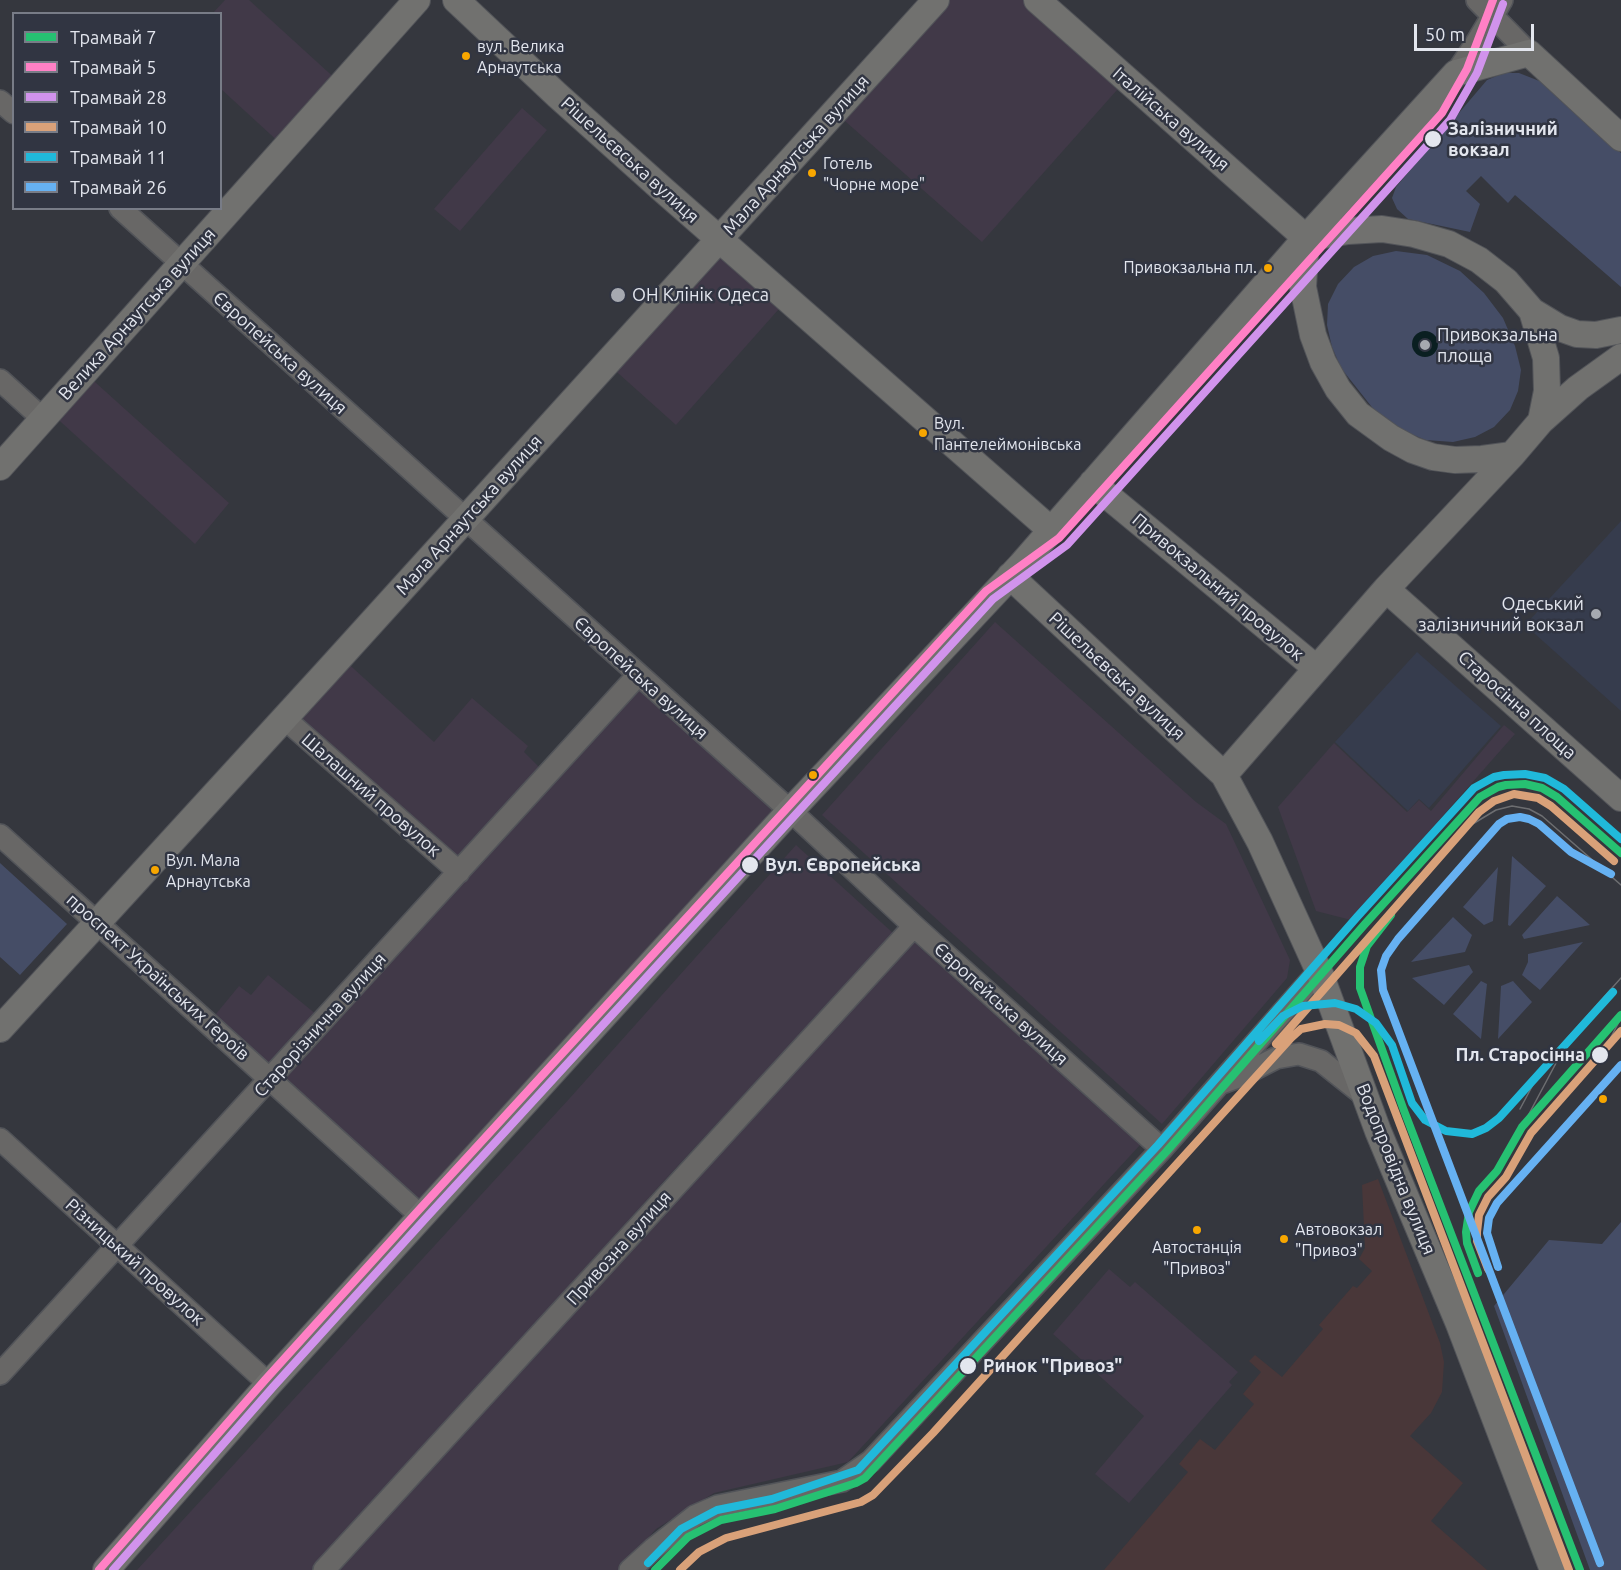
<!DOCTYPE html>
<html>
<head>
<meta charset="utf-8">
<style>
  body { margin:0 }
  #map { position:relative; width:1621px; height:1570px; overflow:hidden; background:#35373e; font-family:Ubuntu,sans-serif }
  canvas { display:block }
  .legend { position:absolute; left:12px; top:12px; width:210px; height:198px; box-sizing:border-box; background:#313542; border:2px solid #787c87; margin:0; padding:8px 10px; list-style:none; font-size:18px; color:#e3e6ee }
  .legend li { display:flex; align-items:center; gap:12px; height:30px }
  .legend b { width:30px; border:2px solid #787c87 }
  .scale { position:absolute; left:1414px; top:24px; width:120px; height:27px; box-sizing:border-box; border:3px solid #e3e6ee; border-top:0; padding-left:8px; font-size:18px; line-height:21px; white-space:nowrap; color:#e3e6ee; -webkit-text-stroke:4px #313542; paint-order:stroke }
</style>
</head>
<body>
<div id="map">
<canvas width="1621" height="1570"></canvas>
<ul class="legend">
<li><b style="height:8px;background:#26c172"></b>Трамвай 7</li>
<li><b style="height:8px;background:#ff80c5"></b>Трамвай 5</li>
<li><b style="height:8px;background:#d193ec"></b>Трамвай 28</li>
<li><b style="height:8px;background:#d9a179"></b>Трамвай 10</li>
<li><b style="height:8px;background:#20b9da"></b>Трамвай 11</li>
<li><b style="height:8px;background:#66b1f2"></b>Трамвай 26</li>
</ul>
<div class="scale">50 m</div>
</div>
<script>
const g = document.querySelector('canvas').getContext('2d');
g.lineJoin = 'round';
function fill(path, color) { g.fillStyle = color; g.fill(path, 'evenodd'); }
const toPath = rows => new Path2D(rows.map(r => 'M' + r).join(''));
function strokePath(path, color, width, dash) { g.strokeStyle = color; g.lineWidth = width; g.lineCap = dash ? 'butt' : 'round'; g.setLineDash(dash || []); g.stroke(path); }
function drawText(font, color, halo, rows, align = 'center') {
  g.font = font + ' Ubuntu,sans-serif'; g.lineWidth = 5; g.setLineDash([]); g.textBaseline = 'middle'; g.strokeStyle = halo; g.fillStyle = color; for (const [text, x, y, turn = 0] of rows) {
    g.save(); g.translate(x, y); g.rotate((+turn || 0) * Math.PI / 180); g.textAlign = isNaN(turn) ? turn : align; if (halo) g.strokeText(text, 0, 0); g.fillText(text, 0, 0); g.restore();
  }
}
const commercial = toPath([
  [225,0,249,0,339,82,282,145,221,89,220,14,212,14],
  [941,0,1033,0,1125,81,982,242,837,114],
  [522,108,547,130,460,231,434,209],
  [718,243,786,301,676,425,609,365],
  [85,373,229,503,195,544,51,413],
  [995,622,1196,802,1226,824,1290,960,1287,978,1162,1124,822,815],
  [342,658,434,742,472,698,528,746,524,752,545,773,458,869,289,719],
  [639,675,788,812,423,1212,273,1080],
  [1504,725,1515,734,1351,920,1316,911,1278,807,1334,743,1407,812,1419,800,1431,811],
  [796,845,893,933,663,1182,313,1570,137,1570,569,1099],
  [914,942,1140,1145,848,1462,714,1493,656,1529,620,1570,329,1570,467,1417],
  [268,975,322,1019,270,1077,211,1020,239,986,251,995],
  [1109,1269,1130,1287,1135,1282,1238,1372,1229,1382,1232,1385,1129,1503,1095,1474,1144,1416,1053,1334]
]);
const industrial = toPath([
  [1378,1179,1440,1343,1444,1362,1442,1392,1431,1413,1410,1436,1463,1483,1431,1521,1487,1570,1104,1570,1188,1472,1179,1464,1200,1439,1215,1450,1254,1404,1243,1394,1261,1372,1249,1361,1255,1355,1282,1377,1323,1329,1319,1325,1353,1286,1357,1288,1372,1271,1359,1259,1365,1248,1362,1185]
]);
const built = toPath([
  [1621,521,1621,711,1525,625],
  [1417,652,1501,726,1429,808,1419,799,1408,811,1335,742]
]);
const green = toPath([
  [1504,73,1519,73,1547,84,1621,153,1621,287,1515,195,1508,203,1481,176,1466,191,1480,204,1470,232,1408,219,1397,209,1392,198,1396,187,1487,80],
  [1396,251,1427,255,1460,271,1484,293,1503,318,1515,346,1521,370,1518,391,1510,410,1494,427,1475,437,1453,442,1426,440,1398,429,1375,411,1341,368,1332,347,1327,325,1328,304,1338,284,1354,267,1373,256],
  [1512,856,1546,886,1510,926,1508,925],
  [0,863,67,924,20,975,0,957],
  [1498,867,1493,921,1484,925,1463,907],
  [1557,896,1590,925,1524,939,1522,935],
  [1453,917,1472,935,1465,952,1411,962],
  [1583,942,1540,990,1522,975,1528,962,1528,954],
  [1469,965,1473,972,1444,1005,1412,978],
  [1481,981,1487,984,1481,1039,1453,1014],
  [1513,981,1532,1002,1498,1039,1501,986],
  [1621,1222,1621,1570,1590,1570,1494,1306,1549,1240,1602,1244]
]);
const water = toPath([
  '1412 344a13 13 0 1 1 26 0a13 13 0 1 1-26 0Z'
]);
const minor = toPath([
  [1477,0,1529,53],
  [1456,73,1475,45,1502,0],
  [0,101,14,113],
  [120,208,795,815,914,926,1162,1149],
  [0,380,43,419],
  [284,718,459,872],
  [0,835,422,1217],
  [1222,1083,1241,1076,1276,1058,1299,1054,1321,1061,1365,1096],
  [0,1139,269,1384],
  [0,1374,638,675],
  [324,1570,914,926],
  [630,1570,653,1549,695,1516,718,1506,842,1481,871,1461,1162,1149,1319,971]
]);
const major = toPath([
  [456,0,557,95,662,189,1051,530],
  [1037,0,1306,238],
  [1306,238,1303,287,1313,335,1323,362,1338,389,1358,414,1391,438,1413,450,1433,457,1455,460,1482,459,1512,455],
  [1306,238,1348,231,1382,229,1414,234,1449,244,1479,260,1506,281,1532,311,1560,328,1577,334,1596,335,1621,330],
  [1532,311,1546,358,1547,391,1541,421],
  [0,467,417,0],
  [1092,483,1316,668],
  [1010,576,1224,775,1260,842,1321,976,1378,1131,1459,1324,1553,1570],
  [1386,589,1621,798],
  [1224,775,1386,589,1512,455,1541,421,1578,388,1621,357],
  [0,1029,324,675,936,0],
  [106,1570,269,1384,780,822,1021,565,1306,238,1456,73,1529,53,1621,138]
]);
const tram = toPath([
  [1471,825,1496,810,1512,806,1529,809,1542,816,1621,885],
  [1601,1056,1621,1018],
  [1520,1109,1544,1064,1621,978],
  [1522,1127,1563,1050]
]);
const tram1 = toPath([
  [1391,915,1367,946,1360,967,1360,988,1403,1108,1580,1570],
  [1478,1273,1467,1243,1466,1232,1469,1212,1479,1191,1497,1171,1522,1127,1621,1015],
  [655,1570,688,1537,721,1520,775,1509,856,1483,865,1478,1166,1152,1365,924,1480,797,1498,787,1506,785,1525,784,1542,788,1557,797,1621,853]
]);
const tram2 = toPath([
  [99,1570,265,1380,417,1212,986,591,1059,538,1442,113,1467,69,1493,0]
]);
const tram3 = toPath([
  [113,1570,273,1387,425,1219,993,599,1067,545,1450,120,1477,73,1503,4]
]);
const tram4 = toPath([
  [1276,1044,1479,812,1494,801,1514,794,1538,798,1551,806,1614,861],
  [1488,1269,1477,1241,1477,1232,1479,1215,1488,1197,1506,1177,1531,1133,1621,1031],
  [680,1570,699,1552,726,1538,861,1502,873,1495,933,1433,1291,1038,1301,1029,1325,1024,1339,1025,1356,1033,1374,1056,1569,1570]
]);
const tram5 = toPath([
  [1259,1041,1283,1016,1303,1006,1335,1003,1356,1009,1376,1023,1392,1045,1412,1103,1425,1120,1446,1131,1472,1134,1486,1128,1499,1118,1613,992],
  [648,1563,681,1529,717,1510,772,1499,858,1470,1158,1145,1357,917,1474,788,1494,777,1504,775,1525,774,1545,778,1564,789,1621,839]
]);
const tram6 = toPath([
  [1498,1267,1487,1233,1489,1218,1497,1203,1621,1065],
  [1600,1563,1383,990,1381,970,1386,956,1398,939,1499,824,1507,819,1520,817,1529,819,1539,824,1571,852,1611,874]
]);
const markers = [
  [466,56,5,"#f7a600"],
  [1433,139,9,"#e3e6ee"],
  [812,173,5,"#f7a600"],
  [1268,268,5,"#f7a600"],
  [618,295,8,"#a6a9b0"],
  [1425,345,6,"#a6a9b0"],
  [923,433,5,"#f7a600"],
  [1596,614,6,"#a6a9b0"],
  [813,775,5,"#f7a600"],
  [750,865,9,"#e3e6ee"],
  [155,870,5,"#f7a600"],
  [1600,1055,9,"#e3e6ee"],
  [1603,1099,5,"#f7a600"],
  [1197,1230,5,"#f7a600"],
  [1284,1239,5,"#f7a600"],
  [968,1366,9,"#e3e6ee"]
];
const busNames = [
  ["вул. Велика",477,47],
  ["Арнаутська",477,68],
  ["Готель",823,164],
  ["\"Чорне море\"",823,185],
  ["Привокзальна пл.",1257,268,"right"],
  ["Вул.",934,424],
  ["Пантелеймонівська",934,445],
  ["Вул. Мала",166,861],
  ["Арнаутська",166,882],
  ["Автовокзал",1295,1230],
  ["\"Привоз\"",1295,1251],
  ["Автостанція",1197,1248,"center"],
  ["\"Привоз\"",1197,1269,"center"]
];
const streetNames = [
  ["Італійська вулиця",1171,119,41],
  ["Мала Арнаутська вулиця",796,155,-48],
  ["Рішельєвська вулиця",630,160,42],
  ["Велика Арнаутська вулиця",137,314,-48],
  ["Європейська вулиця",280,353,42],
  ["Мала Арнаутська вулиця",469,515,-48],
  ["Привокзальний провулок",1218,587,40],
  ["Рішельєвська вулиця",1117,676,43],
  ["Європейська вулиця",641,678,42],
  ["Старосінна площа",1517,705,42],
  ["Шалашний провулок",371,795,41],
  ["проспект Українських Героїв",158,977,42],
  ["Європейська вулиця",1001,1004,42],
  ["Старорізнична вулиця",320,1025,-48],
  ["Водопровідна вулиця",1396,1169,68],
  ["Привозна вулиця",619,1248,-48],
  ["Різницький провулок",135,1262,42]
];
const stopNames = [
  ["Залізничний",1448,129],
  ["вокзал",1448,150],
  ["Вул. Європейська",765,865],
  ["Пл. Старосінна",1585,1055,"right"],
  ["Ринок \"Привоз\"",983,1366]
];
const poiNames = [
  ["ОН Клінік Одеса",632,295],
  ["Привокзальна",1437,335],
  ["площа",1437,356],
  ["Одеський",1584,604,"right"],
  ["залізничний вокзал",1584,625,"right"]
];
fill(commercial, '#413948');
fill(industrial, '#493739');
fill(built, '#363c4d');
fill(green, '#454d66');
fill(water, '#0a1f21');
strokePath(minor, '#525459', 24);
strokePath(major, '#525459', 28);
strokePath(minor, '#686766', 21);
strokePath(major, '#71716f', 26);
strokePath(tram, '#6d6e71', 1.5);
strokePath(tram1, '#26c172', 8);
strokePath(tram2, '#ff80c5', 8);
strokePath(tram3, '#d193ec', 8);
strokePath(tram4, '#d9a179', 8);
strokePath(tram5, '#20b9da', 8);
strokePath(tram6, '#66b1f2', 8);
for (const [x, y, r, color] of markers) { const dot = new Path2D(); dot.arc(x, y, r, 0, 2 * Math.PI); g.fillStyle = color; g.fill(dot); strokePath(dot, '#313542', 2); }
drawText('16px', '#e3e6ee', '#313542', busNames, 'left');
drawText('18px', '#e3e6ee', '#313542', streetNames);
drawText('bold 18px', '#e3e6ee', '#313542', stopNames, 'left');
drawText('18px', '#e3e6ee', '#313542', poiNames, 'left');
</script>
</body>
</html>
